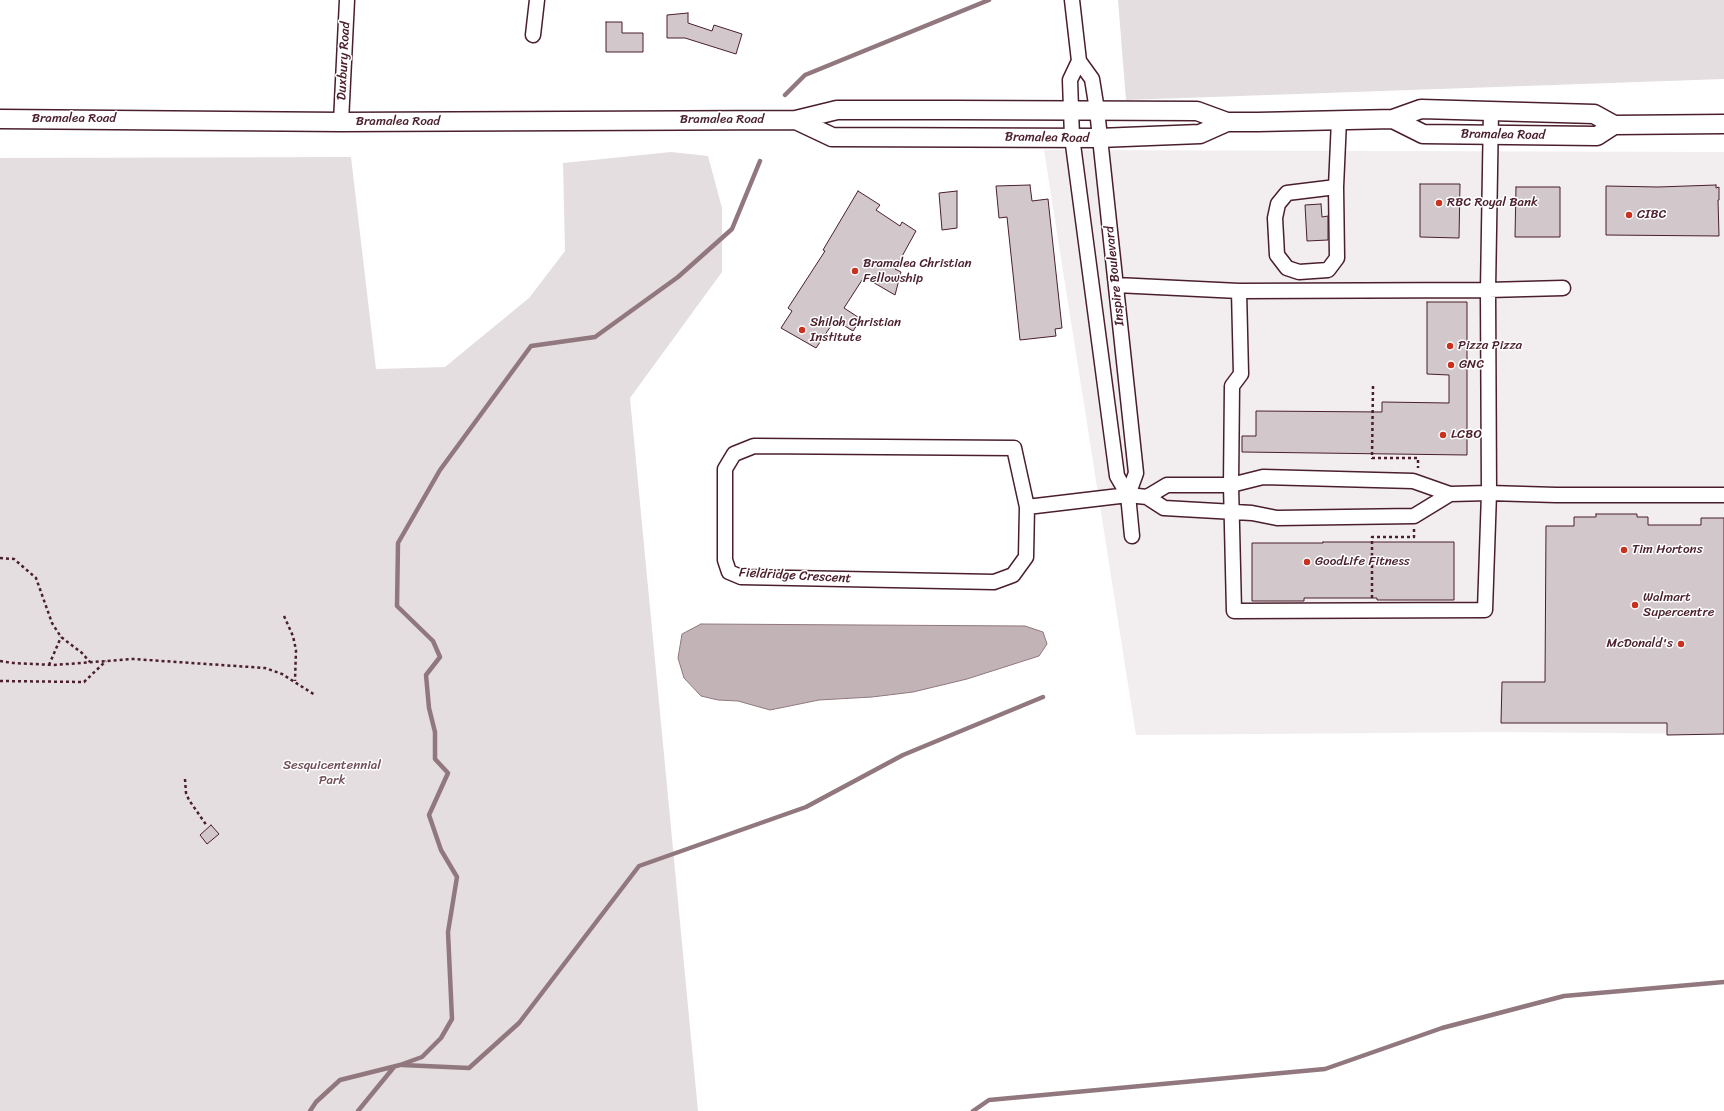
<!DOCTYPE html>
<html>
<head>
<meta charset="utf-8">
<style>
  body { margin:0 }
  canvas { display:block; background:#fff }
</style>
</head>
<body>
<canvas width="1724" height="1111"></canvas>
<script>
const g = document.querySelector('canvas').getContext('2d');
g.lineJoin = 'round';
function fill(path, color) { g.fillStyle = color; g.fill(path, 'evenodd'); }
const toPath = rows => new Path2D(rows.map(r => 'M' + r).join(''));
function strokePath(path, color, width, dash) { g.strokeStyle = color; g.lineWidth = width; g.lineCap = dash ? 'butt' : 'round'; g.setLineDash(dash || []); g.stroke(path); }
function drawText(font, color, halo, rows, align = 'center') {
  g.font = font + ' Sriracha,sans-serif'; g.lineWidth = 3; g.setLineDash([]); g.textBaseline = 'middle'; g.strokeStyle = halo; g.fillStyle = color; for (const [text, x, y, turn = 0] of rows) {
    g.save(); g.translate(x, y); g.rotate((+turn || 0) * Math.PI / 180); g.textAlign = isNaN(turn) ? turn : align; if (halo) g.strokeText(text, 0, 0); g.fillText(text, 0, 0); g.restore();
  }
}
const built = toPath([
  [1044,150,1724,152,1724,734,1497,732,1136,735]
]);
const green = toPath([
  [1118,0,1724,0,1724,79,1126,100],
  [671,152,708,156,722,208,722,272,630,398,698,1111,0,1111,0,158,351,157,376,369,445,367,529,298,565,251,563,163]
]);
const water = toPath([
  [701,624,1025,626,1043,632,1047,644,1039,656,967,679,913,692,872,697,819,700,770,710,738,701,718,700,701,696,684,678,678,658,682,634,701,624]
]);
const stream = toPath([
  [785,95,805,75,989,0],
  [402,1065,469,1068,519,1023,639,866,806,807,903,755,1043,697],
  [310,1111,316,1102,340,1080,400,1065,422,1057,441,1038,452,1019,448,932,457,877,441,850,429,815,448,773,435,759,435,732,429,708,426,675,440,657,433,641,397,606,398,543,440,470,531,346,595,337,678,277,732,229,760,161],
  [358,1111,394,1067],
  [973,1111,989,1100,1325,1069,1442,1028,1564,996,1724,982]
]);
const building = toPath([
  [688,13,688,23,712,31,714,25,742,34,736,54,685,38,667,38,667,15,688,13],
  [606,22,622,22,622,33,643,33,643,52,606,52,606,22],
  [1420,184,1460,184,1459,238,1420,237,1420,184],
  [1030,185,1032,201,1048,199,1062,328,1055,329,1056,336,1020,340,1007,217,999,218,996,186,1030,185],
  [1716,185,1716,188,1719,187,1719,200,1718,200,1719,236,1606,235,1606,186,1658,187,1716,185],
  [1516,187,1560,187,1560,237,1515,237,1516,187],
  [858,191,880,205,876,210,900,226,902,222,916,231,895,269,901,272,895,295,864,277,844,308,861,319,853,331,835,320,816,348,781,328,792,311,788,308,825,251,823,250,858,191],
  [957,191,957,228,942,230,939,193,957,191],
  [1321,204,1322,217,1328,216,1328,240,1307,241,1305,205,1321,204],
  [1427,302,1467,302,1467,455,1242,452,1242,436,1256,436,1256,411,1382,412,1382,402,1449,403,1449,375,1427,374,1427,302],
  [1596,514,1637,514,1637,517,1648,517,1648,525,1701,525,1701,518,1724,518,1724,734,1667,735,1667,723,1501,723,1502,682,1545,682,1546,526,1574,526,1574,517,1596,517,1596,514],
  [1323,542,1454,542,1454,600,1377,600,1377,598,1304,598,1304,601,1252,601,1252,543,1323,543,1323,542],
  [211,825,219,834,207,844,200,835,211,825]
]);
const path = toPath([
  [1373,386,1372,458,1418,458,1418,468],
  [0,558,14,559,36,578,52,623,61,637,82,653,90,662],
  [1372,598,1372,537,1414,537,1414,529],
  [284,616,293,636,296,650,295,681],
  [0,661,13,663,54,665,133,659,265,668,282,674,315,695],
  [49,665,61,637],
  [0,681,84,682,106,661],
  [185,779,186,793,189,800,207,826]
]);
const minor = toPath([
  [1072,0,1079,61,1070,80,1072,137,1117,476,1128,495,1132,536],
  [533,35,537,0],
  [1079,61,1092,79,1097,110,1136,473,1128,495],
  [341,122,347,0],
  [1336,187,1287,193,1278,204,1275,218,1277,255,1287,268,1299,272,1328,270,1337,258,1336,187,1339,120],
  [1116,285,1239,291,1488,290,1563,288],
  [1239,291,1241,374,1232,386,1231,485,1234,611,1485,610,1489,493,1488,290,1491,111],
  [1147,497,1167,485,1231,485,1263,477,1413,481,1450,494,1489,493,1556,495,1724,495],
  [1027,507,1014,448,754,446,734,454,725,469,725,560,729,572,741,577,994,582,1013,575,1026,557,1027,507,1128,495,1147,497,1164,508,1252,513,1277,518,1414,516,1450,494]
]);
const major = toPath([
  [0,119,341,122,796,120,837,110,952,110,1197,111,1227,122,1258,122,1393,119,1421,109,1594,114,1614,125,1724,124],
  [1393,119,1423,134,1597,136,1614,125],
  [796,120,832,137,1099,138,1200,134,1227,122]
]);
const markers = [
  [1439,203,4,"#c8321e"],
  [1629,215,4,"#c8321e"],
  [855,271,4,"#c8321e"],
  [802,330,4,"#c8321e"],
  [1450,346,4,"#c8321e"],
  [1451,365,4,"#c8321e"],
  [1443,435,4,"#c8321e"],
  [1624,550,4,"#c8321e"],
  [1307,562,4,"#c8321e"],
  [1635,605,4,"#c8321e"],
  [1681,644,4,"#c8321e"]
];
const streetNames = [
  ["Duxbury Road",344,61,-87],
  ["Bramalea Road",74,119],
  ["Bramalea Road",722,120],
  ["Bramalea Road",398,122],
  ["Bramalea Road",1503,135,1],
  ["Bramalea Road",1047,138,1],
  ["Inspire Boulevard",1115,276,-96],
  ["Fieldridge Crescent",795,576,3]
];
const poiNames = [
  ["RBC Royal Bank",1447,203],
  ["CIBC",1637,215],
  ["Bramalea Christian",863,264],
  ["Fellowship",863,279],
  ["Shiloh Christian",810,323],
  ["Institute",810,338],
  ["Pizza Pizza",1458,346],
  ["GNC",1459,365],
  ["LCBO",1451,435],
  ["Tim Hortons",1632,550],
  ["GoodLife Fitness",1315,562],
  ["Walmart",1643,598],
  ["Supercentre",1643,613],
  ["McDonald's",1673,644,"right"]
];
const parkNames = [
  ["Sesquicentennial",332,766],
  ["Park",332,781]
];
fill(built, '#f2eeef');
fill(green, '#e5dee0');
fill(water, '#c1b3b6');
strokePath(water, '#91787e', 1);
strokePath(stream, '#91787e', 4.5);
fill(building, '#d2c7cb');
strokePath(building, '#4a1f2b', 1);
strokePath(minor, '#4a1f2b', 17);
strokePath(major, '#4a1f2b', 21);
strokePath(path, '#4a1f2b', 2.5, [3, 3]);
strokePath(minor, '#fff', 14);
strokePath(major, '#fff', 18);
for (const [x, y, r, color] of markers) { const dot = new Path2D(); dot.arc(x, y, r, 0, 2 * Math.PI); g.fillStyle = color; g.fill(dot); strokePath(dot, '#fff', 1.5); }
drawText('13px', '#4a1f2b', '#fff', streetNames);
drawText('13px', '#4a1f2b', '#fff', poiNames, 'left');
drawText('13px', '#714f58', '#fff', parkNames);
</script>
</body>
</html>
